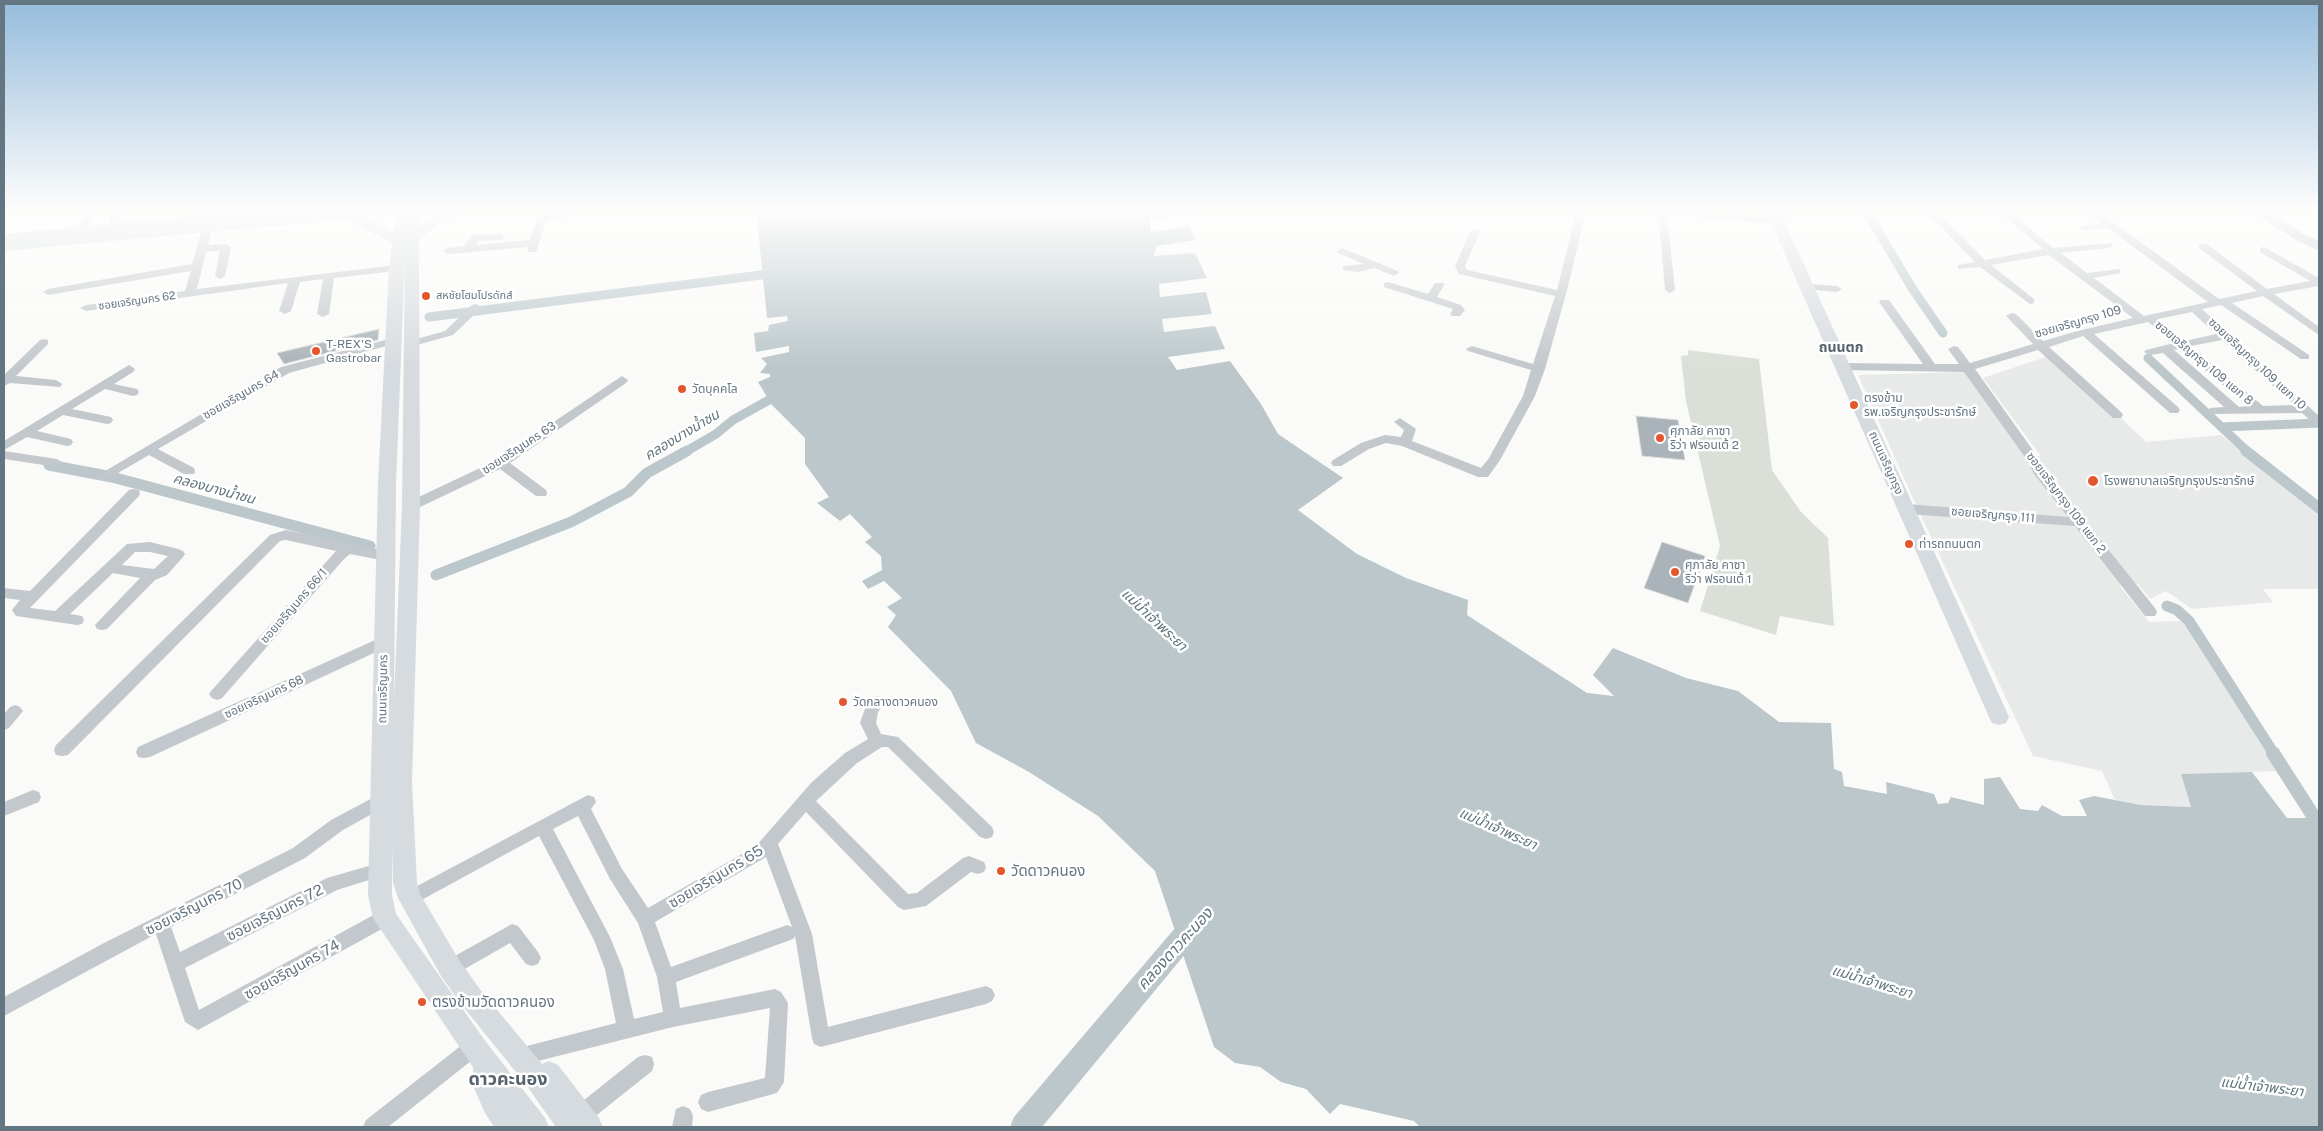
<!DOCTYPE html>
<html>
<head>
<meta charset="utf-8">
<style>
  body { margin:0 }
  #map { position:relative; width:2323px; height:1131px; overflow:hidden; background:#fafaf8; font-family:"Public Sans",sans-serif }
  canvas { display:block }
  .frame { position:absolute; inset:0; border:5px solid #657683; pointer-events:none }
</style>
</head>
<body>
<div id="map">
<canvas width="2323" height="1131"></canvas>
<div class="frame"></div>
</div>
<script>
const g = document.querySelector('canvas').getContext('2d');
g.lineJoin = 'round';
function fill(path, color) { g.fillStyle = color; g.fill(path, 'evenodd'); }
const toPath = rows => new Path2D(rows.map(r => 'M' + r).join(''));
function strokePath(path, color, width, dash) { g.strokeStyle = color; g.lineWidth = width; g.lineCap = dash ? 'butt' : 'round'; g.setLineDash(dash || []); g.stroke(path); }
function drawText(font, color, halo, rows, align = 'center') {
  g.font = font + ' "Public Sans","Noto Sans Thai",sans-serif'; g.lineWidth = 5; g.setLineDash([]); g.textBaseline = 'middle'; g.strokeStyle = halo; g.fillStyle = color; for (const [text, x, y, turn = 0] of rows) {
    g.save(); g.translate(x, y); g.rotate((+turn || 0) * Math.PI / 180); g.textAlign = isNaN(turn) ? turn : align; if (halo) g.strokeText(text, 0, 0); g.fillText(text, 0, 0); g.restore();
  }
}
const built = toPath([
  [2054,354,2146,442,2221,435,2319,512,2319,589,2263,589,2273,602,2192,609,2166,591,2150,599,2138,584,2119,585,2149,622,2183,621,2278,771,2181,774,2191,807,2141,805,2115,800,2102,771,2033,756,1916,505,1858,375,1966,372,2027,457,2041,456,1983,378]
]);
const green = toPath([
  [1688,350,1759,359,1772,470,1801,512,1828,538,1834,626,1780,616,1776,635,1700,611,1720,546,1686,401,1681,356,1688,355]
]);
const water = toPath([
  [756,209,1188,209,1188,214,1160,218,1149,217,1151,232,1190,226,1195,240,1157,246,1154,256,1195,253,1207,278,1159,284,1160,297,1206,292,1212,314,1162,319,1164,332,1215,326,1225,349,1168,357,1177,370,1230,361,1261,404,1278,434,1343,478,1298,510,1357,554,1406,578,1468,600,1467,615,1587,693,1614,696,1593,675,1613,648,1686,678,1738,691,1779,722,1831,723,1834,769,1842,772,1844,786,1887,794,1886,782,1934,794,1938,804,1948,803,1951,797,1984,805,1984,779,2000,777,2020,809,2038,811,2042,805,2062,816,2087,816,2079,800,2094,796,2141,805,2191,807,2181,774,2252,772,2287,818,2319,818,2319,1127,1420,1127,1414,1121,1340,1104,1330,1114,1306,1089,1281,1082,1260,1067,1235,1063,1214,1047,1155,871,1098,816,1029,772,976,743,951,691,888,627,896,615,887,607,902,598,884,581,868,589,862,581,882,570,881,556,865,542,872,537,850,514,840,521,817,503,829,497,805,464,805,438,772,405,758,382,770,377,770,374,760,373,767,364,761,358,789,352,789,346,756,352,754,333,768,331,769,325,788,321,787,316,767,318]
]);
const canalFar2 = toPath([
  [1865,209,1912,288,1943,333],
  [2257,209,2298,236,2319,246],
  [2264,213,2283,209],
  [429,317,777,273],
  [2148,358,2248,452],
  [2221,427,2319,423],
  [685,452,716,434,733,420,769,400,783,397]
]);
const canalFar1 = toPath([
  [2246,451,2319,508],
  [49,465,112,477,370,546],
  [436,575,571,522,628,492,647,473,687,451],
  [2167,606,2177,610,2189,621,2274,754]
]);
const canal = toPath([
  [2273,753,2319,825]
]);
const river = toPath([
  [1196,910,1205,914,1209,922,1205,930,1042,1127,1010,1127,1014,1117,1187,914,1196,910]
]);
const building = toPath([
  [379,329,378,340,284,364,277,353,379,329],
  [1636,416,1678,420,1685,460,1642,456,1636,416],
  [1662,542,1705,556,1688,603,1644,588,1662,542]
]);
const street = toPath([
  [84,209,94,209,94,215,86,231,81,234,76,231,84,215,84,209],
  [113,209,123,209,117,228,112,231,107,228,113,209],
  [562,209,572,209,567,216,546,221,536,252,528,252,528,247,448,254,443,251,448,248,464,246,471,236,475,235,501,234,506,237,501,240,478,241,476,245,530,240,537,217,560,212,562,209],
  [1577,209,1587,209,1566,294,1545,369,1535,396,1500,460,1488,477,1478,477,1402,446,1386,443,1369,449,1341,466,1333,466,1331,463,1333,460,1361,443,1385,435,1401,437,1404,430,1394,422,1400,418,1416,429,1412,441,1481,468,1489,458,1523,396,1531,370,1468,351,1466,349,1472,346,1533,364,1555,296,1459,274,1455,266,1470,232,1475,229,1480,232,1465,266,1467,270,1557,290,1577,209],
  [1658,209,1777,218,1782,221,1777,224,1667,214,1675,290,1670,293,1665,290,1658,209],
  [1923,209,1934,209,1985,260,2043,249,1996,209,2007,209,2053,248,2112,243,2112,247,2108,248,2061,253,2087,273,2120,269,2120,273,2094,278,2144,316,2208,302,2108,228,2081,230,2081,226,2101,223,2083,209,2095,209,2219,299,2257,291,2199,248,2199,244,2207,244,2267,289,2310,281,2260,252,2260,248,2264,247,2319,278,2319,286,2274,294,2319,327,2319,335,2263,296,2232,303,2309,355,2309,359,2301,359,2221,305,2202,309,2227,332,2231,333,2232,336,2319,416,2319,426,2315,425,2302,413,2210,414,2208,411,2210,408,2224,407,2163,353,2150,355,2144,352,2146,350,2174,343,2148,322,2094,334,2178,407,2180,410,2178,413,2170,413,2083,336,2049,347,2121,412,2123,415,2121,418,2113,418,2038,350,1975,369,2037,456,2044,469,2155,608,2157,612,2155,616,2145,616,2075,526,1907,514,1900,509,1907,504,2068,517,2034,474,2027,460,1964,372,1840,370,1838,367,1844,363,1923,364,1879,302,1881,300,1889,300,1935,364,1959,364,1948,349,1954,346,1958,347,1970,363,2033,344,2006,316,2012,313,2016,314,2043,341,2081,330,2133,318,2049,255,1991,265,2034,299,2034,303,2030,304,1980,267,1958,269,1958,265,1975,262,1923,209],
  [2192,312,2216,334,2185,341,2158,319,2192,312],
  [2222,340,2294,405,2263,406,2191,346,2222,340],
  [2180,349,2248,406,2239,407,2174,350,2180,349],
  [206,229,211,232,208,245,226,244,231,247,225,276,220,279,215,276,220,251,206,252,197,289,396,265,401,268,396,271,334,278,329,314,323,317,317,314,323,279,300,282,291,311,285,314,279,311,288,283,86,311,80,308,86,305,185,291,191,271,48,295,43,292,48,289,192,264,201,232,206,229],
  [1342,248,1398,271,1399,273,1394,276,1374,268,1358,272,1343,270,1343,266,1364,264,1338,253,1337,251,1342,248],
  [1388,282,1428,294,1435,283,1443,283,1444,285,1437,297,1461,305,1465,310,1460,316,1452,316,1450,314,1453,309,1384,287,1384,283,1388,282],
  [1808,284,1837,286,1842,289,1837,292,1804,289,1804,285,1808,284],
  [476,304,482,307,480,309,453,335,413,346,407,343,409,341,445,331,472,305,476,304],
  [393,338,399,341,397,343,289,373,158,449,194,468,195,471,194,474,184,474,149,455,106,480,96,480,95,477,281,367,393,338],
  [44,339,48,340,48,344,16,376,56,380,62,384,60,387,10,383,4,386,4,375,40,340,44,339],
  [129,365,135,369,133,372,114,384,137,389,139,392,137,395,133,396,105,389,72,409,111,417,113,420,111,423,107,424,63,415,37,431,71,439,73,442,71,445,67,446,27,437,4,450,4,441,129,365],
  [622,376,628,380,626,383,510,463,546,490,547,493,546,496,536,496,500,469,416,509,406,509,404,506,406,503,497,460,622,376],
  [4,451,57,459,63,463,57,467,4,459,4,451],
  [134,489,139,490,140,493,139,496,30,608,55,611,127,544,150,542,178,549,183,551,185,554,183,557,167,575,155,580,107,629,102,630,97,629,95,625,140,578,113,573,70,614,82,616,84,620,82,624,77,625,16,616,12,610,20,600,4,598,4,588,30,591,129,490,134,489],
  [135,552,150,552,168,556,154,569,122,565,135,552],
  [286,530,386,551,393,556,386,561,350,554,344,559,222,698,217,700,212,698,209,694,212,690,336,551,286,540,280,541,68,755,62,756,56,755,54,750,56,745,270,535,286,530],
  [384,636,389,638,391,642,389,646,150,757,144,758,138,757,136,752,138,747,384,636],
  [877,696,882,698,885,702,878,712,876,723,881,734,898,737,992,827,994,832,992,837,986,839,980,837,888,747,882,747,857,763,816,801,908,894,917,893,963,858,969,856,984,862,986,867,984,872,978,874,971,872,926,906,904,910,898,907,806,812,778,844,812,934,828,1027,986,986,992,989,995,995,992,1001,986,1004,821,1047,814,1044,812,1038,795,936,793,939,676,982,680,1008,775,989,781,992,788,1003,784,1082,777,1093,708,1112,701,1109,698,1102,701,1095,708,1092,765,1078,770,1008,673,1027,534,1062,527,1060,525,1053,527,1046,616,1023,605,969,594,940,539,836,416,903,410,906,404,903,401,898,404,893,588,795,594,797,596,802,591,809,622,869,648,908,756,846,812,782,845,753,868,739,860,723,866,706,872,698,877,696],
  [578,816,610,879,638,923,657,977,663,1012,634,1019,623,969,610,937,553,829,578,816],
  [766,857,792,927,787,925,671,967,655,922,766,857],
  [15,705,20,707,23,711,9,728,4,730,4,714,10,707,15,705],
  [33,790,39,792,41,797,39,802,4,816,4,802,33,790],
  [380,794,386,796,388,801,386,806,343,830,305,858,171,927,180,952,327,878,379,863,385,865,387,870,385,875,337,890,185,968,199,1010,379,912,385,910,391,912,394,918,391,924,198,1030,185,1022,156,934,4,1016,4,997,106,942,293,848,331,820,380,794],
  [512,924,518,926,538,952,541,958,538,964,532,966,526,964,510,943,456,974,450,976,444,974,441,968,444,962,512,924],
  [474,1038,481,1041,483,1047,481,1053,388,1127,363,1127,366,1120,467,1041,474,1038],
  [645,1055,652,1057,654,1064,652,1071,588,1122,581,1125,574,1122,571,1115,574,1108,638,1057,645,1055],
  [683,1106,690,1109,693,1116,692,1127,672,1127,676,1109,683,1106]
]);
const secondary = toPath([
  [266,209,320,209,313,213,4,242,4,234,266,209],
  [397,209,468,209,438,224,419,241,420,506,412,782,417,883,420,894,459,960,479,988,542,1064,549,1061,558,1065,599,1118,603,1127,556,1127,524,1082,461,1004,441,976,398,898,393,883,392,846,392,895,396,914,483,1038,545,1118,549,1127,494,1127,485,1113,474,1088,473,1067,373,918,368,895,378,484,389,268,392,243,343,218,345,215,355,215,375,222,393,232,397,209],
  [438,214,428,218,419,226,421,216,438,214],
  [405,256,402,506,394,700,396,484,405,256],
  [1765,209,1779,209,2009,717,2006,723,1999,725,1992,723,1989,717,1765,209]
]);
const primary = toPath([
  [353,209,414,209,406,214,4,251,4,241,353,209]
]);
const markers = [
  [426,296,5,"#e4572e"],
  [316,351,5,"#e4572e"],
  [682,389,5,"#e4572e"],
  [1854,405,5,"#e4572e"],
  [1660,438,5,"#e4572e"],
  [2093,481,6,"#e4572e"],
  [1909,544,5,"#e4572e"],
  [1675,572,5,"#e4572e"],
  [843,702,5,"#e4572e"],
  [1001,871,5,"#e4572e"],
  [422,1002,5,"#e4572e"]
];
const farPoinames = [
  ["สหชัยโฮมโปรดักส์",436,296]
];
const farStreetnames = [
  ["ซอยเจริญนคร 62",137,301,-8]
];
const streetNames = [
  ["ซอยเจริญกรุง 109",2078,322,-16],
  ["ซอยเจริญกรุง 109 แยก 8",2204,363,40],
  ["ซอยเจริญกรุง 109 แยก 10",2257,364,43],
  ["ซอยเจริญนคร 64",241,395,-30],
  ["ซอยเจริญนคร 63",519,448,-33],
  ["ถนนเจริญกรุง",1886,463,66],
  ["ซอยเจริญกรุง 109 แยก 2",2066,503,53],
  ["ซอยเจริญกรุง 111",1993,515,5],
  ["ซอยเจริญนคร 66/1",294,606,-49],
  ["ถนนเจริญนคร",383,689,-89],
  ["ซอยเจริญนคร 68",264,697,-25]
];
const poiNames = [
  ["T-REX'S",326,344],
  ["Gastrobar",326,358],
  ["วัดบุคคโล",692,389],
  ["ตรงข้าม",1864,398],
  ["รพ.เจริญกรุงประชารักษ์",1864,412],
  ["ศุภาลัย คาซา",1670,431],
  ["ริว่า ฟรอนเต้ 2",1670,445],
  ["โรงพยาบาลเจริญกรุงประชารักษ์",2104,481],
  ["ท่ารถถนนตก",1919,544],
  ["ศุภาลัย คาซา",1685,565],
  ["ริว่า ฟรอนเต้ 1",1685,579],
  ["วัดกลางดาวคนอง",853,702]
];
const neighbourhoodNames = [
  ["ถนนตก",1841,348]
];
const waterNames = [
  ["คลองบางน้ำชน",682,435,-31],
  ["คลองบางน้ำชน",214,489,15],
  ["แม่น้ำเจ้าพระยา",1154,620,43],
  ["แม่น้ำเจ้าพระยา",1498,829,24],
  ["แม่น้ำเจ้าพระยา",1872,982,17],
  ["แม่น้ำเจ้าพระยา",2262,1087,7]
];
const nearPoinames = [
  ["วัดดาวคนอง",1011,871],
  ["ตรงข้ามวัดดาวคนอง",432,1002]
];
const nearStreetnames = [
  ["ซอยเจริญนคร 65",716,877,-31],
  ["ซอยเจริญนคร 70",194,907,-27],
  ["ซอยเจริญนคร 72",275,913,-27],
  ["ซอยเจริญนคร 74",292,970,-29]
];
const nearWaternames = [
  ["คลองดาวคะนอง",1175,949,-48]
];
const nearQuarternames = [
  ["ดาวคะนอง",508,1079]
];
fill(built, '#e8e9e9');
fill(green, '#dadfd7');
fill(water, '#bbc7cb');
strokePath(canalFar2, '#bbc7cb', 9);
strokePath(canalFar1, '#bbc7cb', 11);
strokePath(canal, '#bbc7cb', 14);
fill(river, '#bbc7cb');
fill(building, '#aab3b9');
strokePath(building, '#dcdcda', 1);
fill(street, '#c3c8cc');
fill(secondary, '#d6dbdf');
fill(primary, '#d6dbdf');
const sky = g.createLinearGradient(0, 0, 0, 368);
sky.addColorStop(0, '#96bcdc');
sky.addColorStop(0.57, '#fdfdfc');
sky.addColorStop(1, '#fdfdfc00');
g.fillStyle = sky;
g.fillRect(0, 0, 2323, 368);
for (const [x, y, r, color] of markers) { const dot = new Path2D(); dot.arc(x, y, r, 0, 2 * Math.PI); g.fillStyle = color; g.fill(dot); strokePath(dot, '#fff', 2); }
drawText('11px', '#657683', '#fff', farPoinames, 'left');
drawText('11px', '#657683', '#fff', farStreetnames);
drawText('12px', '#657683', '#fff', streetNames);
drawText('12px', '#657683', '#fff', poiNames, 'left');
drawText('bold 14px', '#57646e', '#fff', neighbourhoodNames);
drawText('italic 14px', '#60757c', '#fff', waterNames);
drawText('15px', '#657683', '#fff', nearPoinames, 'left');
drawText('15px', '#657683', '#fff', nearStreetnames);
drawText('italic 16px', '#60757c', '#fff', nearWaternames);
drawText('bold 18px', '#57646e', '#fff', nearQuarternames);
</script>
</body>
</html>
